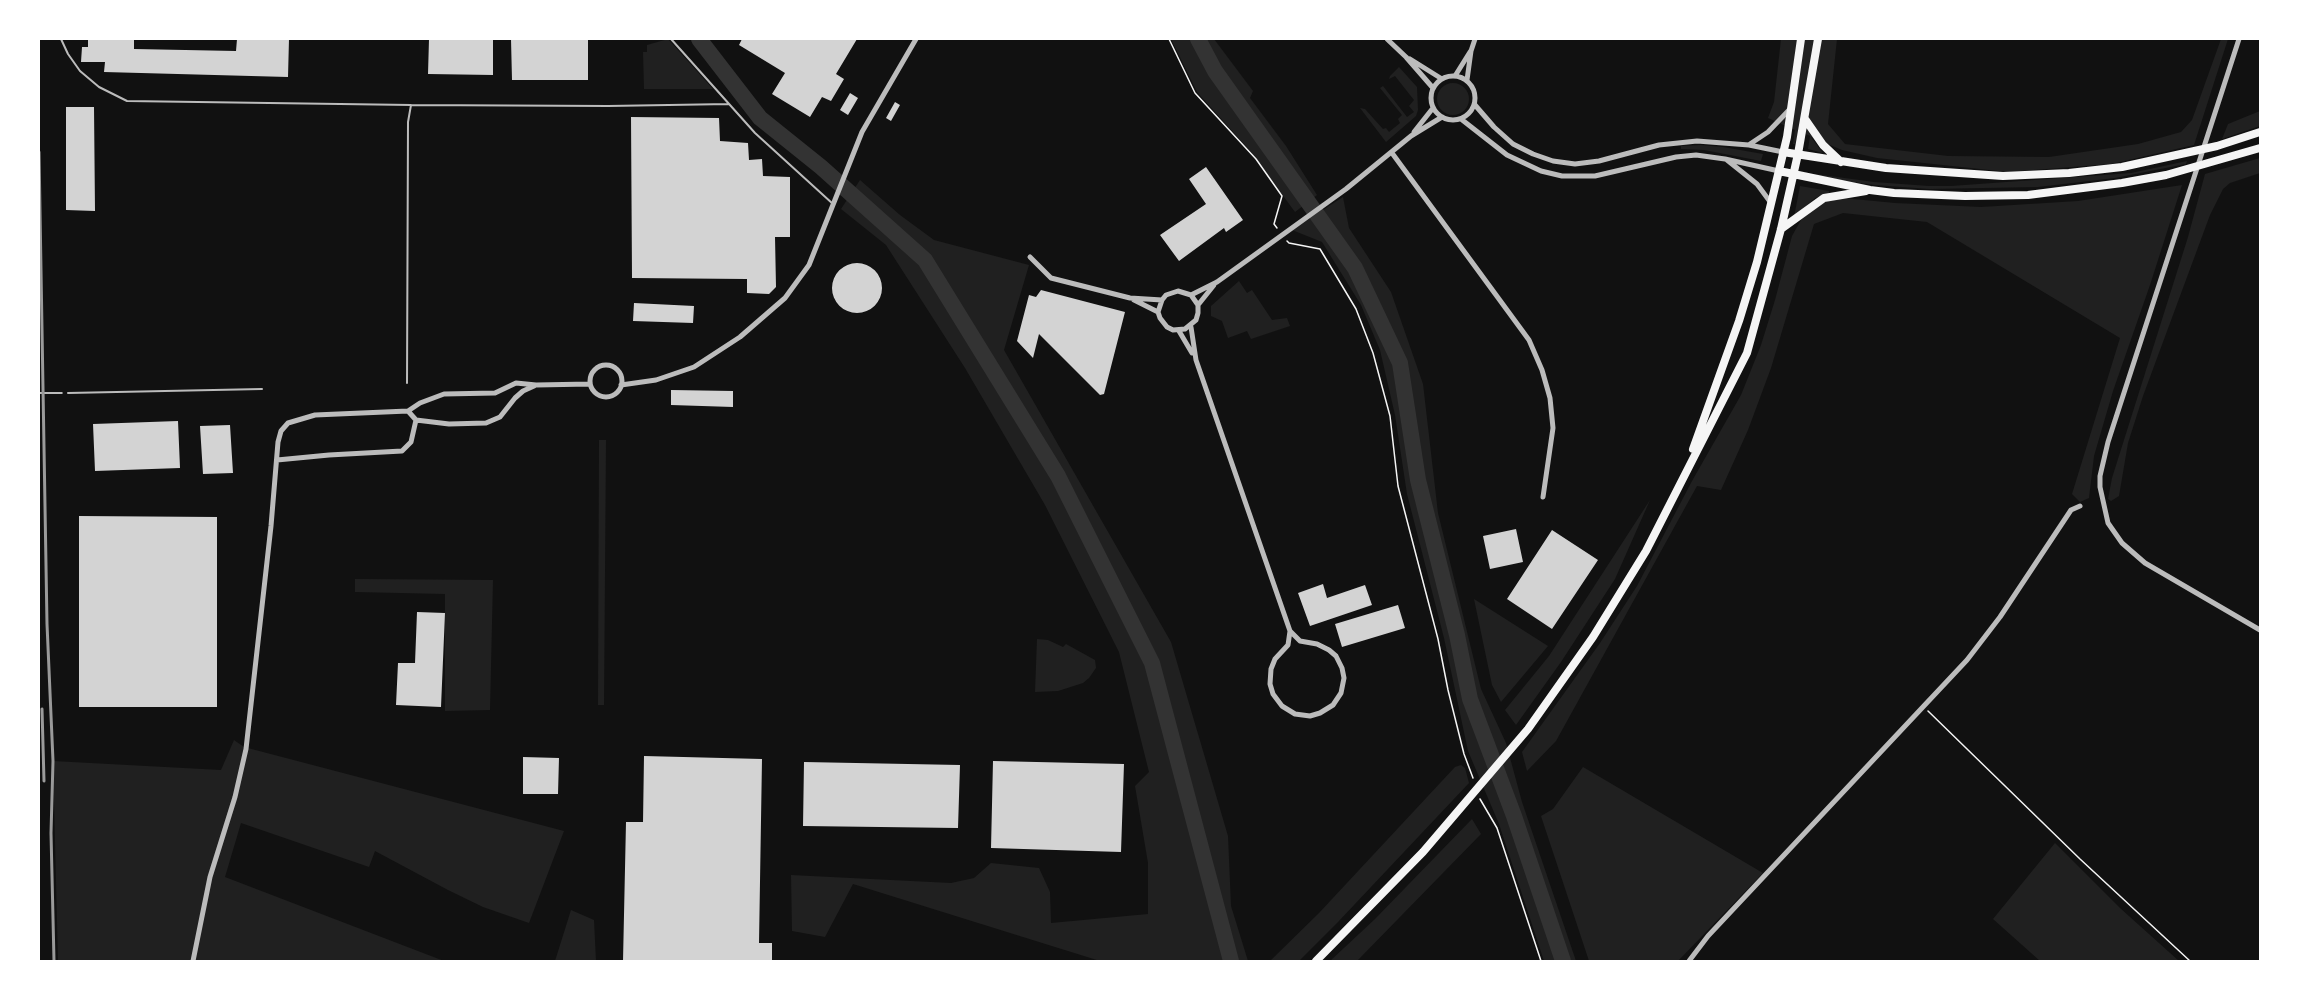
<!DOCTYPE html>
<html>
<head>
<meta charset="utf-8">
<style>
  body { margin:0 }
  #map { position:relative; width:2299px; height:1000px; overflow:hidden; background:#111; font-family:"Sofia Sans Condensed",sans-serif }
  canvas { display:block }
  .frame { position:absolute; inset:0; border:40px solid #fff; pointer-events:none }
</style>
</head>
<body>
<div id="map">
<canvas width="2299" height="1000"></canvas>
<div class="frame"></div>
</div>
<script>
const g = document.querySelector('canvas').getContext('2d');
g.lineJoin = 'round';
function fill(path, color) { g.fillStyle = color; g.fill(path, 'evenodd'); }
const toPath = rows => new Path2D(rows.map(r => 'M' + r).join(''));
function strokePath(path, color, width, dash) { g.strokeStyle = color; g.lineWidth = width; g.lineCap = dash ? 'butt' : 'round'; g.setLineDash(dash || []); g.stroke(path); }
const green = toPath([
  [668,39,713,89,644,89,643,52,647,52,647,45],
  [1171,39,1214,39,1253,91,1250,98,1286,146,1317,195,1295,212,1251,152,1197,92],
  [1781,39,1837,39,1828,124,1845,144,1948,156,2049,157,2138,144,2181,132,2192,120,2221,39,2228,39,2194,145,2111,164,2008,172,1877,158,1842,150,1811,137,1823,153,1808,149,1810,136,1799,131,1795,144,1793,144,1795,130,1768,118,1774,102],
  [1399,67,1417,87,1418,110,1416,116,1386,142,1360,108,1365,109,1383,129,1386,128,1389,132,1400,123,1398,119,1402,115,1380,88,1383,86,1407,117,1414,112,1409,106,1414,100,1395,76,1389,79,1390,76],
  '1437 99a16 16 0 1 1 32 0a16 16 0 1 1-32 0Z',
  [2260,111,2260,126,2222,139,2228,124],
  [1701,145,1723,147,1763,154,1761,161,1704,150,1681,149,1681,146],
  [2260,158,2260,173,2230,183,2223,189,2210,215,2143,396,2128,443,2119,496,2111,501,2108,499,2112,478,2188,237,2205,174],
  [2187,161,2186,164,2115,178,2038,187,1929,189,1875,185,1815,177,1815,174,1874,182,1929,186,1951,186,2131,173],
  [860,180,900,215,934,240,1029,265,1004,350,1171,642,1228,836,1231,906,1248,961,1100,961,853,884,825,937,792,931,791,875,951,883,974,878,991,863,1039,868,1050,892,1051,923,1148,914,1148,863,1135,786,1149,772,1119,652,1045,505,965,368,886,245,841,209],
  [2182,185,2150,285,2113,391,2094,456,2089,498,2080,502,2072,494,2120,338,1927,222,1843,213,1814,224,1771,368,1748,430,1721,490,1697,486,1556,741,1527,771,1522,752,1600,643,1637,586,1692,481,1741,395,1761,345,1775,300,1792,236,1801,220,1815,207,1828,201,1843,198,1895,203,1981,207,2078,201],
  [1800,186,1829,191,1829,193,1815,198,1794,217],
  [1343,197,1349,228,1391,292,1423,384,1438,513,1481,689,1506,743,1522,802,1576,961,1544,961,1499,824,1468,751,1444,638,1407,494,1395,415,1380,350,1361,305,1322,242,1292,230],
  [1239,281,1247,293,1252,290,1272,320,1287,318,1290,326,1251,339,1247,331,1228,338,1222,321,1211,316,1211,306],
  [599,440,606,440,604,705,598,705],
  [1650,500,1615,579,1561,662,1516,725,1505,710,1549,656],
  [355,579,493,580,490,710,445,711,445,594,355,592],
  [1474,599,1548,646,1501,702,1492,685],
  [1037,639,1048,640,1063,647,1066,644,1095,660,1096,668,1089,678,1083,683,1058,691,1035,692],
  [234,740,244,747,564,831,529,923,483,907,448,890,375,851,369,867,241,823,225,877,444,961,58,961,53,761,221,770],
  [1461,765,1465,768,1469,783,1338,922,1299,961,1270,961,1319,913,1455,767],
  [1583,767,1763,873,1678,961,1589,961,1541,816,1553,809],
  [1472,819,1481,834,1357,961,1330,961,1375,919],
  [2055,843,2120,908,2179,961,2040,961,1993,919],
  [571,910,594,920,596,961,555,961]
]);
const river = toPath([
  [699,39,760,118,821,167,925,260,1058,476,1152,663,1231,961],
  [1198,39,1215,71,1355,268,1400,363,1418,480,1457,635,1470,699,1514,816,1563,961]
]);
const building = toPath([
  [88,39,134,39,134,49,236,51,237,39,289,39,288,77,104,72,105,62,81,62,82,47,88,47],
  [429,39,493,39,493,75,428,74],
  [511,39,588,39,588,80,512,80],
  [742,39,857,39,836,74,844,79,831,101,822,97,810,117,772,94,785,73,739,45],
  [850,93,858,98,848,115,840,110],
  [895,102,900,105,891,121,886,118],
  [66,107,94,107,95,211,66,210],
  [631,117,719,118,720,141,748,143,749,160,762,159,763,176,790,177,790,237,775,237,776,287,769,294,747,293,747,279,632,278],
  [1206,167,1243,220,1226,232,1224,228,1179,261,1160,235,1206,204,1189,179],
  '832 288a25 25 0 1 1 50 0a25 25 0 1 1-50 0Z',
  [1041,290,1125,312,1104,394,1100,395,1039,334,1033,358,1017,341,1029,295,1036,297],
  [634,303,694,306,693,323,633,321],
  [671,390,733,391,733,407,671,405],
  [178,421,180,468,95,471,93,424],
  [230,425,233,473,203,474,200,426],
  [79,516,217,517,217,707,79,707],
  [1516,529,1523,562,1490,569,1483,536],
  [1552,530,1598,560,1552,629,1507,599],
  [1323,584,1327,598,1365,585,1372,605,1310,626,1298,593],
  [1398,605,1405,628,1342,647,1335,624],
  [417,612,445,613,441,707,396,705,398,663,415,663],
  [644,756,762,759,759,943,772,943,772,961,623,961,626,822,643,822],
  [523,757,559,758,558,794,523,794],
  [993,761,1124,764,1121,852,991,848],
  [804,762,960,765,958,828,803,826]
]);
const path = toPath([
  [1169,39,1195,93,1256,159,1282,196,1274,224,1277,228],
  [1287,241,1289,243,1320,249,1356,309,1373,353,1390,416,1398,486,1438,639,1448,690,1464,754,1473,778],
  [39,393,62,393],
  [1928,711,2080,859,2190,961],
  [1480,799,1497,828,1541,961]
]);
const service = toPath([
  [61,39,68,54,80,71,99,87,127,101,411,105],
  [671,39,755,133,833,204],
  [407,383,408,122,411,105,608,106,729,104],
  [68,393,262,389]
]);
const minor = toPath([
  [1387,39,1406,57,1433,88],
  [2239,39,2108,442,2100,476,2100,487,2108,523,2122,543,2145,563,2260,630],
  [1410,59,1442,79],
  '1431 98a22 22 0 1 1 44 0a22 22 0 1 1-44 0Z',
  [1455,76,1470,52],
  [1467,80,1471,51,1475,39],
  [1475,105,1494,127,1513,144,1533,154,1553,161,1575,164,1599,161,1659,145,1697,141,1749,145,1783,152],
  [1461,119,1507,155,1541,171,1562,176,1595,176,1676,157,1696,155,1725,159,1779,171],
  [1414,132,1433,108],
  [1750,144,1768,132,1790,109],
  [1392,153,1529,340,1542,370,1550,398,1553,428,1543,497],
  [1727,160,1757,184,1771,203],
  [1030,257,1051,278,1130,298,1162,300],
  [1191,295,1198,305,1198,313,1196,320,1185,329,1173,330,1167,327,1160,318,1158,312,1162,300,1166,295,1178,291,1191,295,1217,282,1346,189,1411,136,1442,117],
  [1134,300,1158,312],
  [1198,305,1214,285],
  [1191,327,1196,360,1290,631,1300,641,1317,644,1329,650,1336,656,1342,668,1344,678,1341,693,1333,705,1320,713,1310,716,1295,714,1282,706,1273,694,1270,684,1271,669,1275,659,1288,645,1290,631],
  [1179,331,1192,353],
  '590 381a16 16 0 1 1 32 0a16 16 0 1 1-32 0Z',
  [621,385,656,380,694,367,740,337,785,298,809,265,862,132,916,39],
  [408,411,420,403,444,394,495,393,516,383,536,385,590,384],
  [416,420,449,424,486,423,500,417,515,398,523,391,534,386],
  [193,961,210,877,235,797,246,749,271,526,278,442,281,431,288,423,315,415,408,411,416,420,411,442,402,451,329,455,277,460],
  [1689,961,1708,936,1967,660,2000,617,2071,510,2080,506]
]);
const primary = toPath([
  [1805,119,1823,145,1841,162],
  [1783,152,1886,168,2003,176,2069,173,2122,167,2217,146,2260,132],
  [1779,171,1870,190,1894,193,1965,196,2028,195,2122,183,2166,175,2260,148],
  [1781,229,1824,198,1866,191],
  [1693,449,1739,321,1757,262,1787,137,1801,39],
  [1316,961,1423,852,1528,729,1593,637,1646,551,1747,353,1781,229,1798,154,1818,39]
]);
const rail = toPath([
  [39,152,47,624,53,761,51,833,54,961],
  [42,709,44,781]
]);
fill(green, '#202020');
strokePath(river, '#333', 16);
fill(building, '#d3d3d3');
strokePath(path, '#f5f5f5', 1.5);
strokePath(service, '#bcbcbc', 2);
strokePath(minor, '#bcbcbc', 5);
strokePath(primary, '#f5f5f5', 8);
strokePath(rail, '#9a9a9a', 3);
</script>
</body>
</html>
